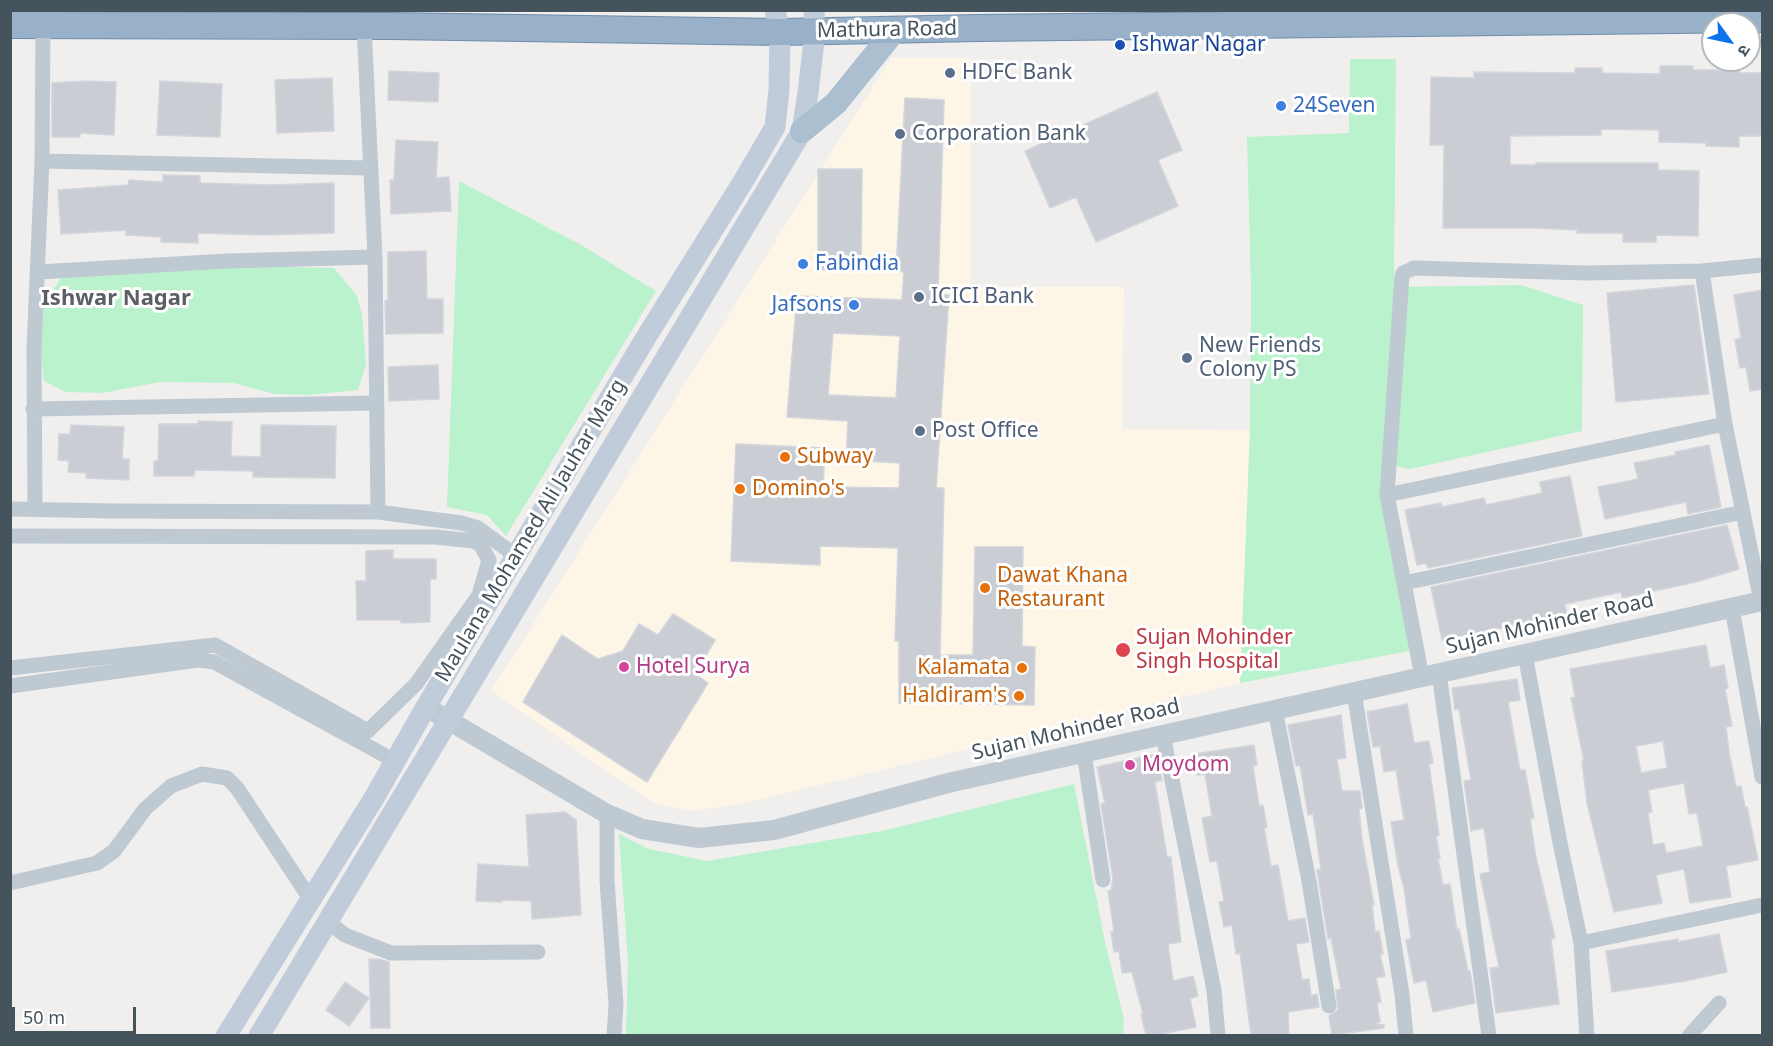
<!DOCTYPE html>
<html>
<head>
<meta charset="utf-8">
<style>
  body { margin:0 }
  #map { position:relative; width:1773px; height:1046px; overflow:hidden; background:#f1eeee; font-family:"Noto Sans","Noto Sans Devanagari",sans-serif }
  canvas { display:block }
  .frame { position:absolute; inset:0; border:12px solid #45535d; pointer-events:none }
  .north { position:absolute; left:1701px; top:12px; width:60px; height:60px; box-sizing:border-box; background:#fff; border:2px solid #b5babe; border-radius:50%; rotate:123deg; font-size:16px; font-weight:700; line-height:24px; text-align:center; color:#45535d }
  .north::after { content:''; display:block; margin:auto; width:21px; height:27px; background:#0c73ed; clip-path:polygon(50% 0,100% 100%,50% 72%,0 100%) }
  .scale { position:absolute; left:12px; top:1007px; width:124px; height:27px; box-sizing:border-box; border:3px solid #45535d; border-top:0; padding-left:8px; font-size:18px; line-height:21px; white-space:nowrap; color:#45535d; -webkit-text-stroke:4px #fff; paint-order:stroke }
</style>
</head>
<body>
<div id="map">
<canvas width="1773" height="1046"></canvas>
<div class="frame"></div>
<div class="north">उ</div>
<div class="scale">50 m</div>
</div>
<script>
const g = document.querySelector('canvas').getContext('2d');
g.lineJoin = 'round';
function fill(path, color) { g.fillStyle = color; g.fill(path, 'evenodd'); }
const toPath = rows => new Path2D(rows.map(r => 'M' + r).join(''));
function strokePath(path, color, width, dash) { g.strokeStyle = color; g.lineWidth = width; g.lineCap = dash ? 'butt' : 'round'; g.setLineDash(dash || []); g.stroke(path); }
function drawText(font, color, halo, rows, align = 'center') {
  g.font = font + ' "Noto Sans",sans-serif'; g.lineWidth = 6; g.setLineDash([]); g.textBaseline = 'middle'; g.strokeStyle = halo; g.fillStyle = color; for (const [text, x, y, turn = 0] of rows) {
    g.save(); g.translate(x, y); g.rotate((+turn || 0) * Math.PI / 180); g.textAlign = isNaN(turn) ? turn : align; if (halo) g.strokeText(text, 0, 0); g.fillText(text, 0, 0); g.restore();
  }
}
const commercial = toPath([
  [891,58,971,58,970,287,1124,287,1122,429,1250,430,1240,683,741,804,691,811,652,802,491,691]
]);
const green = toPath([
  [1350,59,1396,59,1394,287,1521,285,1583,305,1582,431,1410,469,1391,465,1391,500,1420,649,1240,683,1250,430,1251,287,1247,137,1349,133],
  [459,181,583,246,656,291,506,536,487,515,447,507],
  [237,266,334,268,357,296,362,315,366,364,358,390,308,395,275,394,234,383,160,382,103,393,65,392,44,381,40,344,44,305,62,276],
  [1074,784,1105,942,1124,1019,1123,1035,626,1035,628,962,619,834,649,849,707,861,882,831]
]);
const building = toPath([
  [1660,66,1693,66,1693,70,1740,70,1740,73,1762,73,1762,136,1739,136,1739,147,1706,146,1706,143,1659,142,1659,130,1601,129,1601,135,1510,136,1510,165,1536,165,1536,163,1658,163,1658,170,1699,171,1698,236,1656,235,1656,242,1623,242,1623,233,1577,233,1577,230,1535,228,1443,228,1444,145,1430,145,1431,77,1474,78,1474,72,1575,73,1575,68,1602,68,1602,73,1660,74,1660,66],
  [389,71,439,73,438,102,388,100,389,71],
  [332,78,334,131,277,133,275,80,332,78],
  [85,81,116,82,114,135,80,133,80,137,52,137,52,83,85,81],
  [160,81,222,84,220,137,157,135,160,81],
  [1157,92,1182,150,1158,160,1178,206,1096,242,1076,197,1050,208,1025,151,1157,92],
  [905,98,944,100,938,294,949,295,936,488,944,488,940,655,973,655,975,547,1023,547,1022,646,1035,647,1034,705,899,703,899,641,895,641,898,548,820,546,820,565,731,561,736,444,825,448,823,487,899,488,900,463,846,460,848,421,787,417,797,296,902,300,904,272,896,271,905,98],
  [833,333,900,336,896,398,828,395,833,333],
  [396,140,438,142,436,178,449,177,451,211,391,214,390,180,394,180,396,140],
  [818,169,862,169,861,269,818,270,818,169],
  [163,175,200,176,200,183,269,185,334,183,334,233,262,235,198,233,198,243,161,242,161,237,126,235,126,230,61,234,58,190,128,185,129,180,163,182,163,175],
  [426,251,427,299,443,299,443,333,386,334,385,301,388,300,388,252,426,251],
  [1694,285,1709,394,1616,402,1607,293,1694,285],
  [1762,290,1762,389,1750,391,1746,367,1740,368,1735,340,1741,338,1734,295,1762,290],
  [438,365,439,399,389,401,388,367,438,365],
  [198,421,232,422,231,456,261,457,261,425,336,426,335,478,253,477,253,471,195,470,194,476,154,476,154,461,158,461,159,424,198,424,198,421],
  [71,425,124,427,122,459,129,459,129,480,86,478,86,473,68,472,69,461,58,460,59,434,70,434,71,425],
  [1709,445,1721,507,1688,514,1686,502,1605,519,1598,487,1638,479,1634,463,1676,455,1675,452,1709,445],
  [1570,476,1582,536,1428,568,1426,563,1417,565,1405,510,1441,503,1442,507,1484,498,1486,505,1542,493,1540,482,1570,476],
  [1727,525,1739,569,1696,582,1622,598,1621,592,1565,604,1567,615,1442,640,1431,587,1727,525],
  [393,550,393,559,436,559,436,579,430,579,430,622,401,623,401,620,357,620,356,581,366,581,366,551,393,550],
  [673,614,715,640,695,674,708,683,647,782,523,702,562,635,598,659,623,651,639,624,658,635,673,614],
  [1706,645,1710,668,1724,665,1728,688,1725,689,1732,726,1726,727,1729,752,1736,787,1741,786,1745,807,1747,807,1758,860,1726,866,1731,897,1690,903,1684,869,1656,875,1662,903,1614,912,1587,803,1582,761,1584,761,1571,698,1575,697,1570,669,1706,645],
  [1663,741,1667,768,1641,773,1636,746,1663,741],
  [1684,783,1689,814,1697,813,1703,846,1666,853,1664,843,1653,845,1648,813,1652,812,1648,790,1684,783],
  [1517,679,1520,700,1508,702,1520,770,1525,770,1534,818,1530,819,1536,857,1555,938,1551,939,1559,1004,1496,1013,1490,968,1499,967,1480,874,1490,872,1484,828,1471,831,1464,781,1471,780,1459,709,1455,710,1452,688,1517,679],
  [1407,704,1414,743,1429,741,1433,763,1429,764,1439,835,1436,836,1440,858,1438,859,1443,885,1450,884,1457,930,1459,929,1468,971,1470,971,1475,1003,1433,1012,1426,980,1414,983,1406,940,1411,939,1404,888,1398,866,1391,822,1404,820,1396,770,1384,772,1380,746,1373,747,1367,712,1407,704],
  [1341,715,1346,758,1337,759,1342,791,1360,791,1362,808,1359,809,1362,839,1374,905,1372,905,1375,932,1379,931,1383,954,1380,955,1385,976,1376,978,1381,1002,1377,1003,1380,1022,1374,1024,1384,1025,1384,1028,1332,1035,1329,1016,1338,1010,1336,990,1341,989,1331,938,1328,939,1317,870,1321,869,1313,814,1308,815,1300,765,1296,766,1288,725,1341,715],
  [1254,745,1257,765,1253,766,1259,806,1263,805,1267,827,1264,828,1271,866,1278,865,1288,921,1305,918,1309,942,1296,944,1302,980,1309,979,1311,996,1317,994,1319,1007,1288,1012,1289,1035,1251,1035,1240,953,1236,954,1232,925,1224,927,1219,902,1224,901,1217,861,1210,862,1202,818,1212,816,1205,774,1197,775,1194,754,1254,745],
  [1157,754,1162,780,1155,782,1167,857,1171,857,1181,942,1168,944,1173,981,1193,976,1198,996,1190,999,1196,1027,1156,1035,1146,1035,1141,1014,1143,1014,1132,972,1122,973,1119,951,1114,952,1111,932,1114,931,1108,891,1111,890,1113,879,1101,804,1105,803,1097,767,1157,754],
  [565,812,576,820,581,915,532,919,531,901,502,900,502,902,476,901,478,864,529,867,526,815,565,812],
  [1719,934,1727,972,1685,981,1612,992,1606,951,1678,939,1678,942,1719,934],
  [369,959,378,959,389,962,390,1028,371,1028,369,959],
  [345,982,369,998,349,1026,326,1010,345,982]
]);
const minor = toPath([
  [364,26,375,257,378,512],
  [42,161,370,168],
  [1702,271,1725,424,1761,601],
  [38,272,227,261,375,257],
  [33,409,375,403],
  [1387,495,1725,424],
  [35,508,34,349,42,161,43,25],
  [10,509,113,511,378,512,461,523,478,528,516,556],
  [10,536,435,537,473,541,480,544,489,560,479,595,416,684,368,731,215,645,10,668],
  [1404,583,1743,512],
  [1732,608,1762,777],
  [1525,654,1560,843,1581,943,1587,1036],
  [1439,673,1489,1036],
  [1422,677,1387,495,1402,276,1403,273,1414,268,1586,273,1702,271,1762,265],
  [10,686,198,660,214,662,395,761],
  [1354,692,1402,994,1406,1036],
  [1275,710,1309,881,1329,1006],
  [1163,735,1214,990,1218,1036],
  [1084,753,1103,880],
  [607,814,607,881,616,1004,614,1036],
  [10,883,97,863,114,851,145,809,171,786,202,774,227,778,237,788,311,900],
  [327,921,345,935,391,953,538,952],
  [1581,943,1762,905],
  [1689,1036,1719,1003]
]);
const tertiary = toPath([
  [426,707,607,814,642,829,699,838,774,830,948,783,1762,601]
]);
const secondary = toPath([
  [226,1036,374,798,426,707,645,339,744,180,775,127,779,90,780,32,775,10],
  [259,1036,802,131,808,93,815,32,814,10]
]);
const primary = toPath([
  [802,131,836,103,895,30]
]);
const trunk = toPath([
  [10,25,391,26,780,32,978,28,1762,19]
]);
const markers = [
  [1120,45,6,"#1a4fb4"],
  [950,73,6,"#5c6f8a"],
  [1281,106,6,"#3f7fe0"],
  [900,134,6,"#5c6f8a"],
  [803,264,6,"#3f7fe0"],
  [919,297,6,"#5c6f8a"],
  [854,305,6,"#3f7fe0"],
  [1187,358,6,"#5c6f8a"],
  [920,431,6,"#5c6f8a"],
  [785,457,6,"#e8710a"],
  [740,489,6,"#e8710a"],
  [985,588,6,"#e8710a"],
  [1123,650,8,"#e0444e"],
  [624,667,6,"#d1479c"],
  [1022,668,6,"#e8710a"],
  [1019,696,6,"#e8710a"],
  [1130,765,6,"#d1479c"]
];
const streetNames = [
  ["Mathura Road",887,30,-1],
  ["Maulana Mohamed Ali Jauhar Marg",531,531,-59],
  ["Sujan Mohinder Road",1550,624,-13],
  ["Sujan Mohinder Road",1076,730,-13]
];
const transitNames = [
  ["Ishwar Nagar",1132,45]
];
const serviceNames = [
  ["HDFC Bank",962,73],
  ["Corporation Bank",912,134],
  ["ICICI Bank",931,297],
  ["New Friends",1199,346],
  ["Colony PS",1199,370],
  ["Post Office",932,431]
];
const shopNames = [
  ["24Seven",1293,106],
  ["Fabindia",815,264],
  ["Jafsons",842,305,"right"]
];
const foodNames = [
  ["Subway",797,457],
  ["Domino's",752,489],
  ["Dawat Khana",997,576],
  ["Restaurant",997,600],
  ["Kalamata",1010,668,"right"],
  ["Haldiram's",1007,696,"right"]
];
const healthNames = [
  ["Sujan Mohinder",1136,638],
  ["Singh Hospital",1136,662]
];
const hotelNames = [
  ["Hotel Surya",636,667],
  ["Moydom",1142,765]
];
const neighbourhoodNames = [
  ["Ishwar Nagar",116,299]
];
fill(commercial, '#fdf6e7');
fill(green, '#baf2ce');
fill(building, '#caced4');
strokePath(building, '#d2d5db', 1.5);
strokePath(trunk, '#6e8dad', 28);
strokePath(minor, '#bec9d2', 15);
strokePath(tertiary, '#bec9d2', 20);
strokePath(secondary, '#c0ccd9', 21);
strokePath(primary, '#acbfd0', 24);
strokePath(trunk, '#98b0c8', 26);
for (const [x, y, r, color] of markers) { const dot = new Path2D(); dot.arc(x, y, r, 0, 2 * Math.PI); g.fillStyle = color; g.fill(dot); strokePath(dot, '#fff', 2); }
drawText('21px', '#45535d', '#fff', streetNames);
drawText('21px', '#164399', '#fff', transitNames, 'left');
drawText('21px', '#4e5e75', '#fff', serviceNames, 'left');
drawText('21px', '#366cbe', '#fff', shopNames, 'left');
drawText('21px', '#c56008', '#fff', foodNames, 'left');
drawText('21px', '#be3a42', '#fff', healthNames, 'left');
drawText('21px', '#b23c85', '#fff', hotelNames, 'left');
drawText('bold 22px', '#5b5f64', '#fff', neighbourhoodNames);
</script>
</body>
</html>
